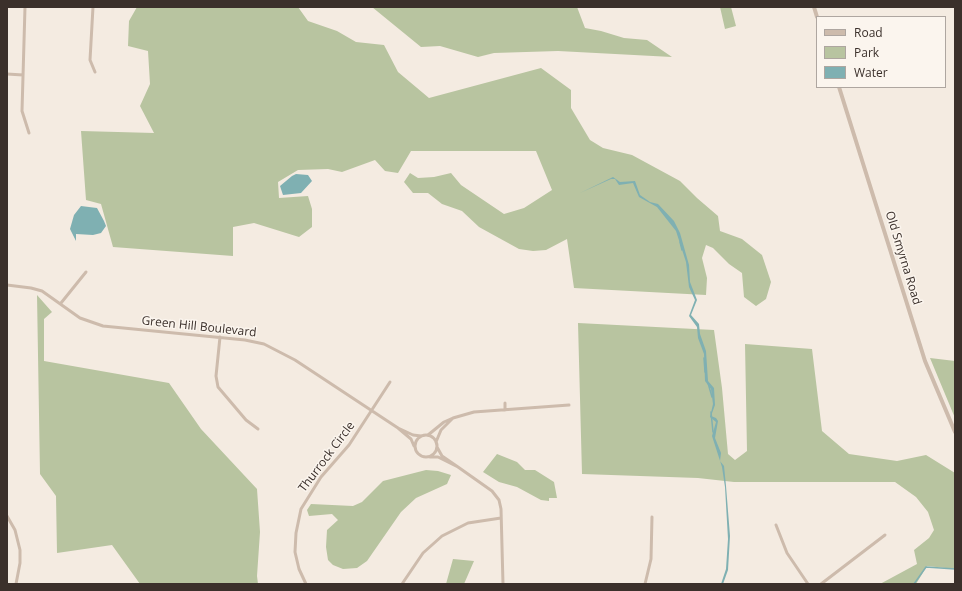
<!DOCTYPE html>
<html>
<head>
<meta charset="utf-8">
<style>
  body { margin:0 }
  #map { position:relative; width:962px; height:591px; overflow:hidden; background:#f4ebe1; font-family:"Open Sans",sans-serif }
  canvas { display:block }
  .frame { position:absolute; inset:0; border:8px solid #3b302b; pointer-events:none }
  .legend { position:absolute; left:816px; top:16px; width:130px; height:72px; box-sizing:border-box; background:#fbf5ee; border:1px solid #aea6a0; margin:0; padding:5px 7px; list-style:none; font-size:12px; color:#3b302b }
  .legend li { display:flex; align-items:center; gap:8px; height:20px }
  .legend b { width:20px; border:1px solid #aea6a0 }
</style>
</head>
<body>
<div id="map">
<canvas width="962" height="591"></canvas>
<div class="frame"></div>
<ul class="legend">
<li><b style="height:5px;background:#cdbbac"></b>Road</li>
<li><b style="height:11px;background:#b8c4a0"></b>Park</li>
<li><b style="height:11px;background:#7fb0b2"></b>Water</li>
</ul>
</div>
<script>
const g = document.querySelector('canvas').getContext('2d');
g.lineJoin = 'round';
function fill(path, color) { g.fillStyle = color; g.fill(path, 'evenodd'); }
const toPath = rows => new Path2D(rows.map(r => 'M' + r).join(''));
function strokePath(path, color, width, dash) { g.strokeStyle = color; g.lineWidth = width; g.lineCap = dash ? 'butt' : 'round'; g.setLineDash(dash || []); g.stroke(path); }
function drawText(font, color, halo, rows, align = 'center') {
  g.font = font + ' "Open Sans",sans-serif'; g.lineWidth = 3; g.setLineDash([]); g.textBaseline = 'middle'; g.strokeStyle = halo; g.fillStyle = color; for (const [text, x, y, turn = 0] of rows) {
    g.save(); g.translate(x, y); g.rotate((+turn || 0) * Math.PI / 180); g.textAlign = isNaN(turn) ? turn : align; if (halo) g.strokeText(text, 0, 0); g.fillText(text, 0, 0); g.restore();
  }
}
const green = toPath([
  [137,7,298,7,308,21,337,31,356,42,384,45,398,72,429,98,541,68,571,90,571,108,590,140,603,148,632,155,680,181,697,198,718,216,720,231,742,239,762,255,771,282,766,299,756,306,744,297,742,273,729,264,713,248,706,245,702,258,707,278,706,295,574,288,567,239,546,250,533,251,519,249,479,227,462,211,442,204,428,193,413,193,404,182,410,173,418,178,434,177,451,173,461,185,504,214,524,208,552,190,536,151,411,151,398,173,385,171,375,160,342,172,328,169,298,170,278,182,279,198,308,196,312,209,312,227,299,237,254,223,233,227,233,256,113,247,101,204,86,200,81,131,154,133,140,106,150,84,148,51,128,46,129,21],
  [372,7,577,7,585,28,601,31,624,38,647,40,672,57,558,51,494,53,478,57,440,46,421,47],
  [720,7,731,7,736,26,725,29],
  [37,295,52,312,44,319,44,361,169,383,201,429,257,489,260,532,257,576,258,584,140,584,112,545,57,553,56,496,40,474],
  [578,323,714,330,722,388,728,454,735,460,747,451,745,344,812,349,822,431,849,454,897,461,926,455,955,473,955,569,927,566,916,584,880,584,917,564,914,550,929,538,934,530,928,512,916,497,895,482,734,482,698,478,582,474],
  [930,358,955,361,955,418],
  [497,454,517,462,525,470,535,470,554,482,557,498,549,498,549,501,541,500,517,487,499,482,483,472],
  [426,470,438,471,451,475,447,484,416,498,401,512,367,561,357,568,343,569,333,565,328,560,326,547,327,530,338,520,332,514,309,516,307,510,311,504,353,506,362,502,383,481],
  [453,559,474,561,464,584,446,584]
]);
const water = toPath([
  [296,174,308,175,312,181,301,193,283,195,280,186,292,176],
  [613,177,620,182,635,181,640,195,650,202,658,204,674,221,680,233,689,265,690,282,697,300,691,315,699,324,700,334,706,351,708,381,714,388,715,405,711,416,716,418,718,421,715,438,721,453,720,461,724,466,726,486,730,536,728,570,723,584,721,584,726,569,728,539,725,487,722,467,712,436,716,422,710,417,713,404,711,389,705,381,704,354,698,338,697,327,689,316,695,300,689,287,686,262,676,231,657,207,639,197,633,183,619,185,615,179,611,179,580,193],
  [81,206,97,208,104,221,106,226,101,233,93,235,76,234,76,241,70,229,74,215]
]);
const stream = toPath([
  [680,242,682,250],
  [704,358,705,372],
  [708,383,712,397],
  [711,412,713,432],
  [914,584,926,567,955,569]
]);
const minor = toPath([
  [25,7,22,111,29,133],
  [93,7,90,60,95,72],
  [7,74,23,75],
  [7,285,31,288,42,291,80,318,103,326,245,340,264,344,295,360,398,428],
  [61,303,86,272],
  [220,337,216,376,218,387,246,420,258,429],
  [505,403,505,410],
  [453,418,474,412,569,405],
  '415 446a11 11 0 1 1 22 0a11 11 0 1 1-22 0Z',
  [428,435,444,422,453,418,441,430,436,442],
  [414,446,411,439,398,428,413,435,421,436],
  [430,457,438,457,458,467,442,456,437,447],
  [458,467,492,491,499,500,501,509,503,584],
  [7,516,15,530,20,550,20,563,16,584],
  [776,525,787,553,808,584],
  [306,584,299,569,295,552,296,533,301,509,321,477,349,445,390,382],
  [402,584,423,553,442,536,468,523,501,518],
  [645,584,651,559,652,517],
  [821,584,885,535]
]);
const tertiary = toPath([
  [814,7,817,17],
  [839,87,925,361,955,432]
]);
const streetNames = [
  ["Old Smyrna Road",903,258,73],
  ["Green Hill Boulevard",199,327,6],
  ["Thurrock Circle",327,457,-53]
];
fill(green, '#b8c4a0');
fill(water, '#7fb0b2');
strokePath(stream, '#7fb0b2', 1.5);
strokePath(minor, '#cdbbac', 3);
strokePath(tertiary, '#cdbbac', 4);
drawText('12px', '#3b302b', '#fbf5ee', streetNames);
</script>
</body>
</html>
